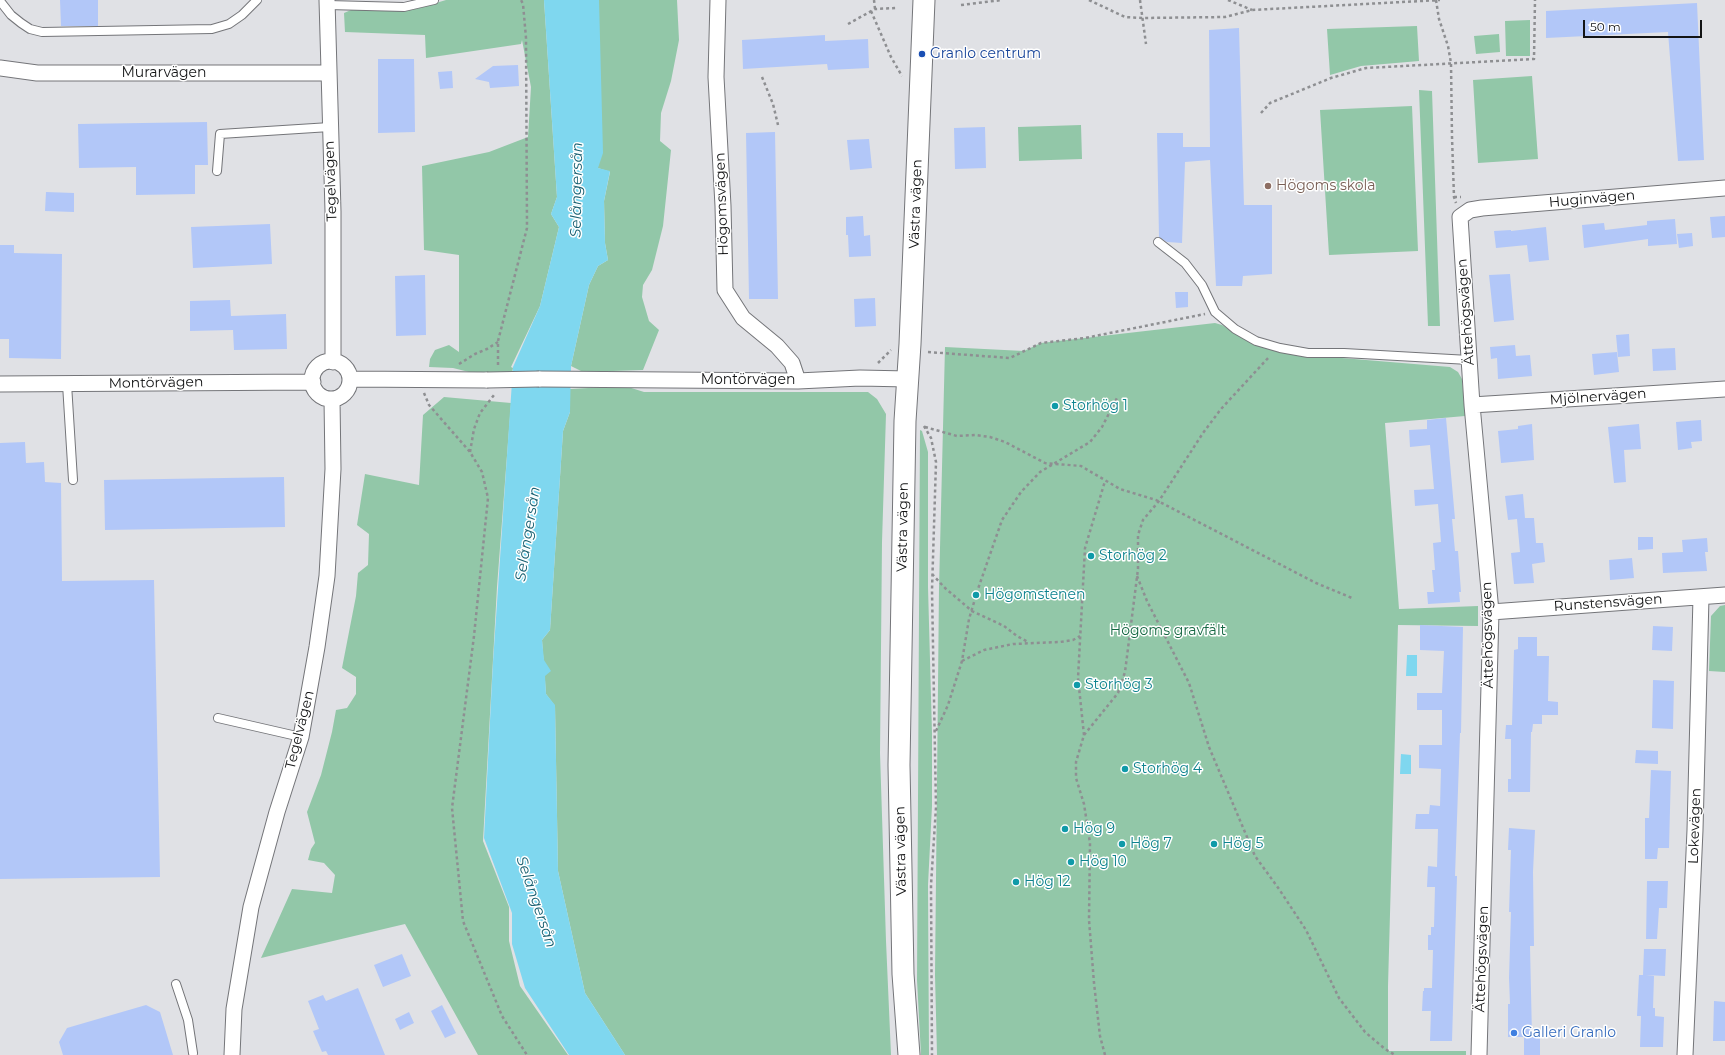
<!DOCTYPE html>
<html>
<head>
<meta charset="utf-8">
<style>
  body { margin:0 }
  #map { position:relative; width:1725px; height:1055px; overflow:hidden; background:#e0e1e5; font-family:Montserrat,sans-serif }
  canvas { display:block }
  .scale { position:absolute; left:1583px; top:20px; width:119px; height:18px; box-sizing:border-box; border:2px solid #131415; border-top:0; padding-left:5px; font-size:12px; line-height:14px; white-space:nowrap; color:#131415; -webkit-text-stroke:3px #fff; paint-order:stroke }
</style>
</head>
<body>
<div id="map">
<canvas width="1725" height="1055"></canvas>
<div class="scale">50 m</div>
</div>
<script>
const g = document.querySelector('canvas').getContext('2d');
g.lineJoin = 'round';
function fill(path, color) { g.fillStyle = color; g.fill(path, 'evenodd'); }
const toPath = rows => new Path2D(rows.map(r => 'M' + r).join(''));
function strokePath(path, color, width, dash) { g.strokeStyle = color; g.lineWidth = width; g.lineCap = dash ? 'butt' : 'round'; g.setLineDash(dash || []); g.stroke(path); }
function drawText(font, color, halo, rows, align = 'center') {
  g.font = font + ' Montserrat,sans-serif'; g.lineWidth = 3; g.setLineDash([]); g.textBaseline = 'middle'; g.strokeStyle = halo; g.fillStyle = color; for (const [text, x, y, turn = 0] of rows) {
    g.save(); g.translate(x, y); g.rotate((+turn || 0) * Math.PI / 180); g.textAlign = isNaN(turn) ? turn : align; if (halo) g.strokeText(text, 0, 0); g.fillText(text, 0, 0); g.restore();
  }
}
const green = toPath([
  [446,0,544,0,557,197,551,214,559,227,540,306,511,367,513,368,512,373,477,374,453,368,429,367,430,359,435,350,449,345,459,352,459,255,424,250,422,166,489,152,528,137,531,87,522,40,521,44,426,58,425,35,345,32,344,13,351,10,416,9],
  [599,0,677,0,679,40,671,81,661,113,660,141,671,150,663,226,652,270,643,285,642,297,649,321,659,330,643,370,583,372,571,366,589,285,598,266,608,260,605,243,604,201,610,172,598,168],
  [1530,20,1530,56,1506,56,1505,21],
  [1417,26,1419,61,1361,66,1330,75,1327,29],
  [1499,34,1500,52,1476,54,1474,36],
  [1532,76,1538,159,1478,163,1473,80],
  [1419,90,1432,91,1440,326,1428,326],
  [1412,106,1418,251,1329,255,1320,110],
  [1081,125,1082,159,1019,161,1018,127],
  [1215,323,1222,325,1241,337,1261,346,1294,354,1450,367,1458,372,1462,379,1465,416,1385,423,1399,609,1478,606,1478,626,1398,625,1388,986,1388,1051,1466,1051,1466,1055,937,1055,935,975,939,588,945,347,1024,351,1041,343],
  [625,386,644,392,868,392,877,399,886,414,882,542,880,753,886,941,891,1055,625,1055,585,993,558,871,555,706,546,694,542,640,550,630,563,431,570,412,570,389],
  [444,397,511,403,497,587,483,841,509,907,509,941,520,986,568,1055,478,1055,405,924,261,958,292,889,332,893,335,875,324,863,308,860,311,849,315,843,307,812,321,775,332,732,336,710,347,708,356,694,356,677,342,668,356,596,358,573,368,565,369,534,357,525,365,474,419,485,423,415],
  [920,430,922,431,928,452,928,587,932,733,932,806,928,885,929,1055,921,1055,917,980],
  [1725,605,1725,672,1709,671,1711,616,1720,606]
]);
const water = toPath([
  [544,0,599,0,603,153,598,168,610,171,604,201,605,243,608,260,598,266,589,285,571,366,570,412,563,431,550,630,542,640,544,660,551,671,545,676,546,694,555,705,558,871,585,993,625,1055,569,1055,525,988,512,944,512,913,484,838,493,662,513,367,540,306,559,227,551,214,557,197],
  [1407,655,1417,655,1417,676,1406,676],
  [1401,754,1411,755,1411,774,1400,774]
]);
const building = toPath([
  [60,0,98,0,98,26,61,26],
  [1697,3,1704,160,1678,161,1668,32,1546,38,1546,11],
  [1239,28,1244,205,1272,205,1272,274,1243,276,1242,286,1216,286,1210,160,1185,162,1182,243,1167,242,1159,237,1157,133,1183,133,1183,147,1210,147,1209,30],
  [825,35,825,41,868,39,869,68,828,70,827,64,743,69,742,40],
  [378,59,414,59,415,132,378,133],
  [518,65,519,86,490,88,489,82,475,79,493,66],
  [452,71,453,88,440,89,438,72],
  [207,122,208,165,195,165,195,194,136,195,136,167,79,168,78,124],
  [985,127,986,168,955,169,954,128],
  [775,132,778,299,749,299,746,133],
  [869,139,872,168,850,170,847,140],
  [46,192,74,193,74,212,45,211],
  [863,216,864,236,870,235,871,256,849,257,848,235,846,235,846,217],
  [1725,216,1725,237,1712,238,1710,217],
  [1675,219,1677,244,1648,246,1648,239,1584,248,1582,225,1604,223,1605,230,1647,225,1647,221],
  [270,224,272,264,193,268,191,227],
  [1546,227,1549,260,1529,262,1527,245,1496,248,1494,231,1511,230,1511,231],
  [1692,233,1693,246,1679,248,1677,234],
  [0,245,14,245,14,253,62,254,61,359,9,358,9,339,0,339],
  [1510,274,1514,320,1494,322,1489,275],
  [425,275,426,335,396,336,395,276],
  [1175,292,1188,292,1188,307,1176,308],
  [875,298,876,326,855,327,854,299],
  [230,300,231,316,286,314,287,349,234,350,233,330,190,331,190,301],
  [1629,334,1630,356,1618,357,1616,335],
  [1515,345,1516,356,1530,355,1532,376,1498,379,1497,358,1491,359,1490,347],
  [1675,348,1676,370,1653,371,1652,349],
  [1617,352,1619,372,1594,375,1592,354],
  [1446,418,1455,519,1452,519,1455,551,1458,551,1461,592,1459,592,1460,602,1428,604,1427,592,1434,592,1432,570,1435,570,1433,543,1441,542,1438,504,1415,506,1414,490,1434,489,1430,445,1410,447,1409,430,1427,429,1427,420],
  [1701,420,1702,441,1691,442,1692,448,1678,450,1676,422],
  [1532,424,1534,460,1501,463,1498,431,1518,429,1518,426],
  [1639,424,1641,449,1624,450,1626,482,1614,483,1608,427],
  [25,442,26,463,44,462,45,482,61,483,62,581,154,580,160,877,0,879,0,443],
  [284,477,285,527,105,530,104,480],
  [1523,494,1525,518,1534,518,1536,543,1543,543,1545,562,1532,564,1534,583,1514,584,1511,553,1520,552,1517,519,1508,520,1505,496],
  [1638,537,1653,537,1653,549,1638,550],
  [1707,538,1708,552,1705,552,1707,571,1663,573,1662,553,1683,552,1682,540],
  [1632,558,1634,578,1610,580,1609,560],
  [1420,625,1463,627,1461,733,1460,733,1455,876,1457,876,1452,1041,1430,1041,1431,1011,1422,1011,1423,991,1424,991,1424,988,1432,988,1433,950,1428,950,1428,935,1431,935,1431,927,1434,927,1435,887,1427,887,1428,866,1437,867,1438,829,1415,829,1416,814,1429,814,1430,805,1440,806,1441,769,1419,768,1419,745,1442,745,1442,710,1417,710,1417,693,1442,693,1444,651,1420,650],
  [1653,626,1673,627,1672,651,1652,650],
  [1518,637,1537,637,1537,656,1549,656,1548,701,1558,702,1558,715,1542,715,1542,724,1533,724,1532,732,1531,732,1530,792,1508,792,1508,779,1511,779,1511,739,1505,739,1506,725,1512,725,1514,650,1518,649],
  [1653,680,1674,681,1673,729,1652,728],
  [1636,750,1658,751,1658,764,1635,763],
  [1651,770,1671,771,1669,848,1658,848,1657,859,1645,859,1645,818,1649,818],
  [1509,828,1535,830,1533,872,1534,946,1530,946,1532,1037,1528,1037,1540,1037,1540,1055,1524,1055,1524,1037,1508,1037,1508,1004,1510,1004,1509,978,1511,912,1509,912,1511,850,1508,850],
  [1647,881,1668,881,1667,908,1659,908,1657,939,1646,939],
  [1644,949,1666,949,1665,976,1646,975,1654,976,1653,1008,1655,1008,1655,1016,1664,1017,1663,1047,1640,1047,1641,1016,1637,1016,1639,975,1643,975],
  [402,954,411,976,383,987,374,965],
  [358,988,385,1055,328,1055,326,1051,322,1052,313,1031,319,1029,308,1001,323,995,326,1001],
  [1714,1001,1725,1002,1725,1041,1713,1041],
  [146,1005,160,1012,173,1055,63,1055,59,1042,67,1028],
  [442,1005,456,1033,445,1038,431,1011],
  [409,1012,414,1023,400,1030,395,1019]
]);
const path = toPath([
  [874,0,875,9],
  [1089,0,1125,17,1142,18,1225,17,1252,10,1440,0],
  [1140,0,1146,44],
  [1228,0,1252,10],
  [1436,0,1439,19,1448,46,1451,63,1452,137,1454,197,1456,203],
  [961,5,1002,0],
  [871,11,891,57,902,76],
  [848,24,875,9,896,8],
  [762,77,773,104,778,125],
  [1261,113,1270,103,1331,78,1366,68,1534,59,1535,0],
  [1454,197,1461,197],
  [928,352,1010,358,1041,343,1085,338,1205,314],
  [878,363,891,350],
  [459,364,475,354,487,349,498,342],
  [498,365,498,341,527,228,526,38,523,4,521,0],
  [424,393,429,405,470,452,482,472,488,498,474,636,452,808,463,921,502,1016,527,1055],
  [924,426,931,438,936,462,932,590,936,807,931,885,932,1055],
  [925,427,957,436,975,435,990,437,1005,442,1045,463,1081,466,1120,489,1156,500,1316,583,1352,598],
  [470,452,474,429,480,413,494,395],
  [932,574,945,588,972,611,1004,626,1017,636,1028,642],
  [1137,576,1147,601,1189,683,1209,747,1255,856,1279,889,1306,930,1339,998,1365,1032,1385,1049,1395,1055],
  [962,661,984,650,1013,644,1060,642,1073,640,1080,636],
  [936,731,948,705,962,661,969,619,978,589,1002,520,1021,492,1040,472,1090,442,1102,427,1118,396],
  [1084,735,1078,678,1085,548,1105,481],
  [1105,1055,1100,1036,1094,983,1089,920,1090,843,1084,804,1076,778,1076,762,1084,735,1118,693,1125,672,1138,569,1138,535,1143,520,1159,501,1203,433,1221,409,1269,357]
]);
const lane = toPath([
  [0,1,11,15,21,23,30,29,42,32,212,29,229,24,242,15,257,0],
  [328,5,404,7,434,0],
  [217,171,220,134,330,127],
  [1158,242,1185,263,1202,285,1215,312,1235,329,1256,341,1280,348,1308,353,1344,353,1469,360],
  [67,384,73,480],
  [218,718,301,737],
  [176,984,188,1020,193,1053]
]);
const street = toPath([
  [327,0,333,211,333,362],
  [718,0,716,77,723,206,725,290,743,318,777,346,792,363,798,381],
  [0,68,37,73,329,73],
  '312 380a19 19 0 1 1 38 0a19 19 0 1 1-38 0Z',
  [350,379,487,380],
  [539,379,798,381,860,378,908,379],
  [0,384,313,382],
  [1472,405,1725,389],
  [1491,612,1725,595],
  [232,1055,234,1009,251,907,277,812,301,737,317,647,327,576,333,469,332,399],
  [1479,1055,1491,612,1472,405,1460,217,1470,210,1482,208,1725,188],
  [1685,1055,1695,830,1701,597]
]);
const secondary = toPath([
  [909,1055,903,974,899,765,905,421,910,344,924,0]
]);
const streetBridge = toPath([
  [487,380,539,379]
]);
const markers = [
  [922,54,4,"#1a4fb4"],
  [1268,186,4,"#8d6e63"],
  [1055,406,4,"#0f9aa8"],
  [1091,556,4,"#0f9aa8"],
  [976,595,4,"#0f9aa8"],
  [1077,685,4,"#0f9aa8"],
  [1125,769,4,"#0f9aa8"],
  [1065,829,4,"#0f9aa8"],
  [1122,844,4,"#0f9aa8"],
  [1214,844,4,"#0f9aa8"],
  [1071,862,4,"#0f9aa8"],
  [1016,882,4,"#0f9aa8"],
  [1514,1033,4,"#3f7fe0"]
];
const transitNames = [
  ["Granlo centrum",930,54]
];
const streetNames = [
  ["Murarvägen",164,73],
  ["Tegelvägen",331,181,-92],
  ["Huginvägen",1592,199,-5],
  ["Högomsvägen",722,204,-92],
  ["Västra vägen",916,204,-88],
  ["Ättehögsvägen",1466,312,-94],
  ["Montörvägen",748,380],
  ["Montörvägen",156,383,-1],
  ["Mjölnervägen",1598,397,-4],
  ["Västra vägen",903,527,-89],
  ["Runstensvägen",1608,603,-4],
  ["Ättehögsvägen",1488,635,-91],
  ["Tegelvägen",300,730,-76],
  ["Lokevägen",1695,826,-88],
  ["Västra vägen",901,851,-91],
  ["Ättehögsvägen",1482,959,-88]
];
const educationNames = [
  ["Högoms skola",1276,186]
];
const cultureNames = [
  ["Storhög 1",1063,406],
  ["Storhög 2",1099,556],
  ["Högomstenen",984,595],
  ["Storhög 3",1085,685],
  ["Storhög 4",1133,769],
  ["Hög 9",1073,829],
  ["Hög 7",1130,844],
  ["Hög 5",1222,844],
  ["Hög 10",1079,862],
  ["Hög 12",1024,882]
];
const parkNames = [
  ["Högoms gravfält",1168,631]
];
const shopNames = [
  ["Galleri Granlo",1522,1033]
];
const waterNames = [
  ["Selångersån",577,190,-89],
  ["Selångersån",528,534,-81],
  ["Selångersån",536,902,71]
];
fill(green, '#92c7a8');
fill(water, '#7fd7ef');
fill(building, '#b2c7f8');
strokePath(lane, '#747579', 10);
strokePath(street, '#747579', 17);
strokePath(secondary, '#747579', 23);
strokePath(path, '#8e8f92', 2.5, [3, 3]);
strokePath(lane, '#fff', 8);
strokePath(street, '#fff', 15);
strokePath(secondary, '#fff', 21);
strokePath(streetBridge, '#747579', 17, []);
strokePath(streetBridge, '#fff', 15);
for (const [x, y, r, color] of markers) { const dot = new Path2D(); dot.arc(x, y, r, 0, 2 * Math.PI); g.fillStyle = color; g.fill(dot); strokePath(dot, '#fff', 1.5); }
drawText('14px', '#164399', '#fff', transitNames, 'left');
drawText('14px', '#131415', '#fff', streetNames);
drawText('14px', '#785e54', '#fff', educationNames, 'left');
drawText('14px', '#0d838f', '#fff', cultureNames, 'left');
drawText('14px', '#146742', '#fff', parkNames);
drawText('14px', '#366cbe', '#fff', shopNames, 'left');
drawText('italic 15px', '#186071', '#fff', waterNames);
</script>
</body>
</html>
